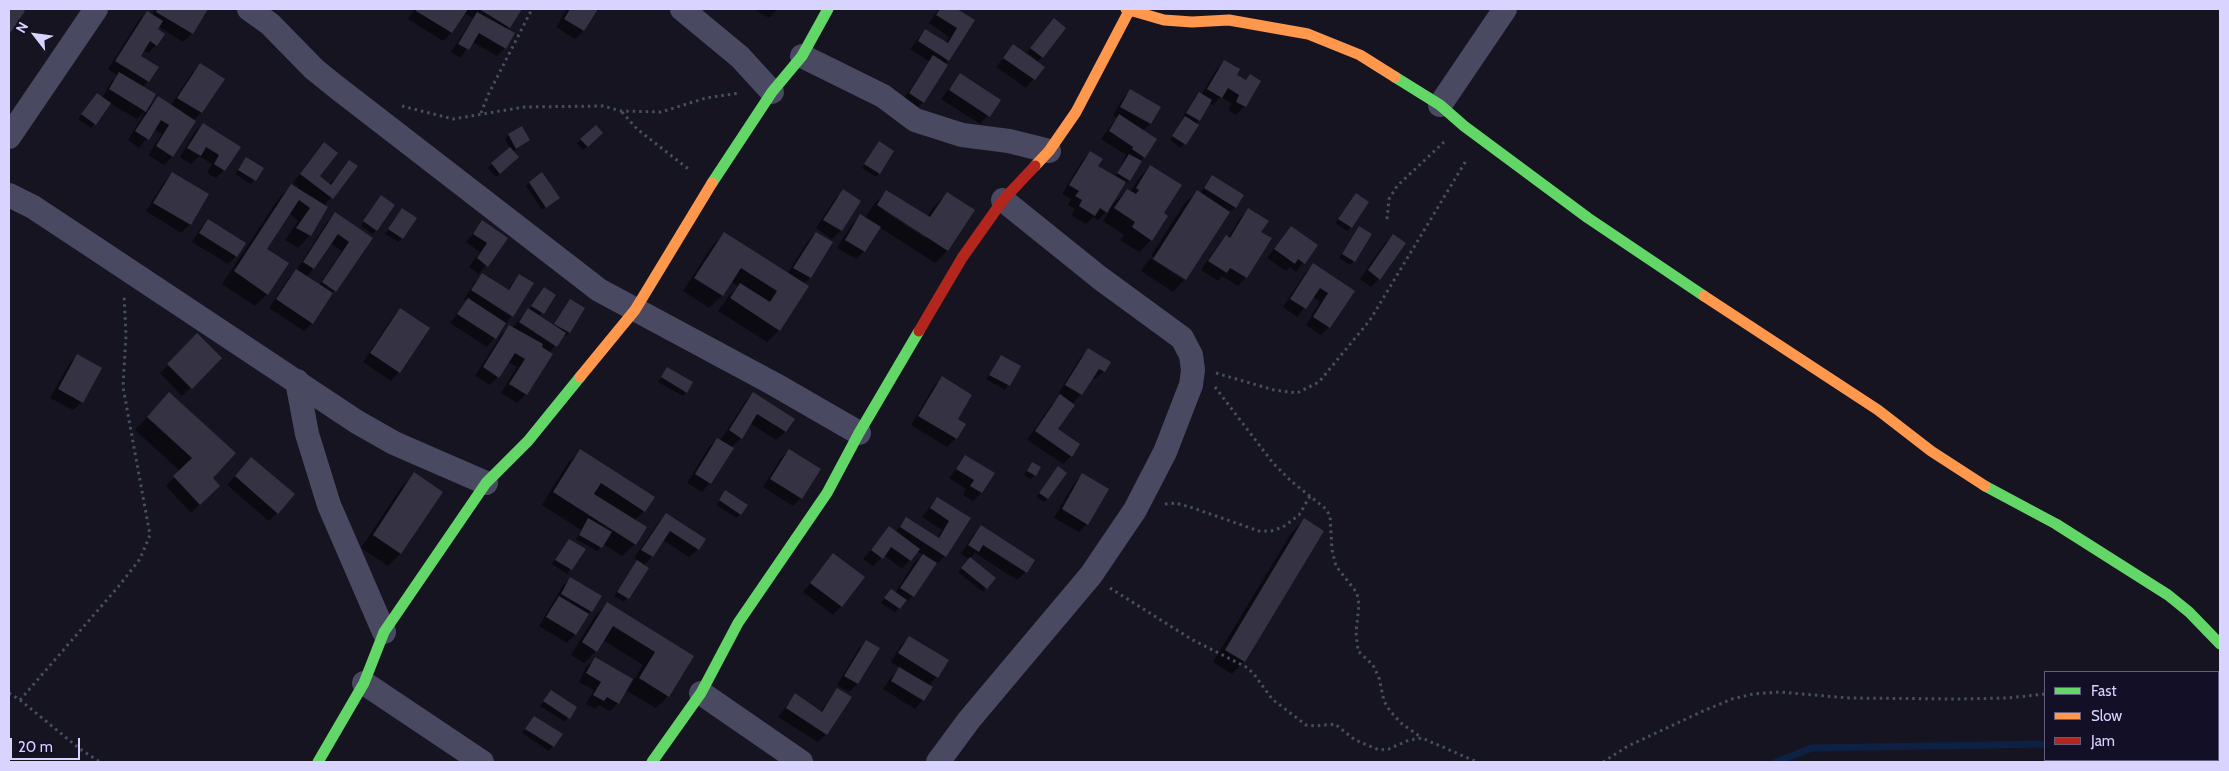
<!DOCTYPE html>
<html>
<head>
<meta charset="utf-8">
<style>
  body { margin:0 }
  #map { position:relative; width:2229px; height:771px; overflow:hidden; background:#161421; font-family:Cabin,sans-serif }
  canvas { display:block }
  .frame { position:absolute; inset:0; border:10px solid #d9d4ff; pointer-events:none }
  .legend { position:absolute; left:2044px; top:671px; width:175px; height:90px; box-sizing:border-box; background:#130f26; border:1px solid #625e7d; margin:0; padding:6px 9px; list-style:none; font-size:15px; color:#d9d4ff }
  .legend li { display:flex; align-items:center; gap:10px; height:25px }
  .legend b { width:25px; border:1px solid #625e7d }
  .north { position:absolute; left:10px; top:10px; width:50px; height:50px; -webkit-text-stroke:4px #130f26; paint-order:stroke; rotate:300deg; font-size:14px; font-weight:700; line-height:20px; text-align:center; color:#d9d4ff }
  .north::after { content:''; display:block; margin:auto; width:18px; height:22px; background:#d9d4ff; clip-path:polygon(50% 0,100% 100%,50% 72%,0 100%) }
  .scale { position:absolute; left:10px; top:738px; width:70px; height:22px; box-sizing:border-box; border:2px solid #d9d4ff; border-top:0; padding-left:6px; font-size:15px; line-height:18px; white-space:nowrap; color:#d9d4ff; -webkit-text-stroke:4px #130f26; paint-order:stroke }
</style>
</head>
<body>
<div id="map">
<canvas width="2229" height="771"></canvas>
<div class="frame"></div>
<ul class="legend">
<li><b style="height:6px;background:#63d668"></b>Fast</li>
<li><b style="height:6px;background:#ff974d"></b>Slow</li>
<li><b style="height:6px;background:#b3261e"></b>Jam</li>
</ul>
<div class="north">N</div>
<div class="scale">20 m</div>
</div>
<script>
const g = document.querySelector('canvas').getContext('2d');
g.lineJoin = 'round';
function fill(path, color) { g.fillStyle = color; g.fill(path, 'evenodd'); }
const toPath = rows => new Path2D(rows.map(r => 'M' + r).join(''));
function strokePath(path, color, width, dash) { g.strokeStyle = color; g.lineWidth = width; g.lineCap = dash ? 'butt' : 'round'; g.setLineDash(dash || []); g.stroke(path); }
const shadow = toPath([
  [155,9,207,9,192,33,183,42,158,26,156,30,156,45,148,53,143,50,139,56,148,81,142,88,147,109,158,98,170,106,192,73,200,65,223,79,201,113,193,121,194,122,172,157,164,165,148,155,162,134,154,129,139,148,128,140,146,110,137,119,110,103,91,128,78,119,97,94,102,98,111,82,118,76,108,69,139,20,147,12,152,15],
  [415,9,520,9,506,30,505,48,497,56,472,42,460,58,451,52,473,18,464,13,451,33,443,41,408,19],
  [567,9,596,9,584,30,575,39,556,27],
  [754,9,778,9,769,18],
  [939,9,955,9,973,21,945,64,923,102,915,110,902,101,929,61,910,49,925,30,946,43,949,37,929,23],
  [1054,19,1042,57,1038,61,1027,52],
  [1013,46,1043,67,1026,88,996,67],
  [1224,61,1235,75,1245,81,1250,76,1259,81,1245,106,1236,115,1228,110,1232,104,1221,97,1213,105,1209,103,1181,148,1170,140,1185,119,1183,117,1195,97,1199,93,1201,95,1216,70],
  [960,75,999,101,980,124,941,99],
  [1130,91,1159,108,1150,124,1142,131,1144,157,1129,181,1125,184,1124,183,1110,207,1127,190,1130,192,1138,179,1150,166,1162,214,1151,240,1139,252,1120,240,1124,235,1103,221,1110,209,1098,220,1093,217,1086,224,1071,215,1075,209,1068,205,1071,199,1062,194,1082,161,1090,152,1097,167,1115,177,1126,155,1101,139,1117,118,1113,115,1122,99],
  [203,124,239,147,224,170,216,178,207,173,212,164,199,156,191,164,180,157,194,133],
  [596,126,602,133,583,150,577,143],
  [509,135,529,140,513,152,514,161,496,177,488,168,510,148,505,139],
  [879,143,879,173,876,177,862,168],
  [324,144,318,176,329,185,350,161,356,167,324,206,310,235,298,248,285,240,298,221,289,213,266,249,267,294,255,306,222,284,279,198,292,185,297,188,298,187,293,183],
  [246,159,262,169,251,184,235,174],
  [172,173,207,194,190,224,181,233,146,211,164,182],
  [1208,181,1242,195,1235,208,1231,211,1229,210,1185,279,1173,292,1141,271,1150,258,1184,280,1184,277,1151,256,1184,204,1197,192,1200,194],
  [529,183,554,202,542,210,526,186],
  [843,191,859,201,841,230,832,239,816,228,835,199],
  [887,192,927,217,934,206,947,194,948,250,935,263,879,227,864,251,856,259,837,248,852,224,861,216,865,218,874,204],
  [885,209,927,236,925,238,884,211],
  [1356,194,1351,227,1347,231,1335,223],
  [377,201,376,230,373,234,361,226],
  [1249,210,1260,232,1270,239,1246,277,1238,286,1222,276,1218,281,1201,270,1218,245,1226,236,1228,238,1240,218],
  [399,213,402,238,398,242,385,234],
  [335,214,371,238,312,323,304,331,269,308,288,279,296,271,327,222],
  [330,243,342,251,319,285,306,277,313,269],
  [208,221,236,256,228,264,192,242,200,229],
  [483,222,507,238,479,274,469,267,480,252,466,242],
  [1291,227,1316,245,1296,272,1290,267,1286,271,1267,258],
  [1359,227,1354,261,1350,265,1339,258],
  [816,233,831,243,810,278,803,284,779,330,767,342,718,311,728,297,738,286,731,281,722,296,709,308,683,291,712,246,724,234,787,274,808,241],
  [1393,236,1379,279,1371,287,1360,279,1384,244],
  [1313,265,1353,291,1329,327,1321,335,1306,325,1320,302,1313,297,1297,317,1283,307,1305,273],
  [482,275,507,290,519,275,512,316,487,347,450,323,467,301,464,299,474,283],
  [540,293,554,295,539,317,553,326,570,300,584,309,569,333,565,336,563,335,549,353,551,354,526,394,517,403,501,393,517,367,508,362,498,377,490,385,475,376,501,335,509,327,512,329,520,318,529,310],
  [400,309,399,372,391,381,363,362,392,318],
  [197,335,220,358,182,396,160,373],
  [1089,350,1104,371,1095,379,1092,377,1056,429,1071,456,1063,464,1027,440,1052,404,1061,395,1058,394,1080,358],
  [77,356,82,402,73,410,50,398,69,364],
  [1001,356,1019,367,1005,390,986,379],
  [667,368,686,392,683,396,658,382],
  [942,378,956,419,964,424,956,438,947,447,911,425,934,386],
  [753,394,793,419,785,432,776,440,750,423,741,438,731,448,710,483,702,492,687,483,709,447,717,439,720,441,745,402],
  [157,406,211,478,210,494,191,513,166,486,180,471,135,430],
  [790,450,801,498,793,506,763,487,781,458],
  [580,451,644,511,634,521,635,544,622,556,603,544,597,551,576,539,581,530,542,505,568,463],
  [966,457,993,474,981,493,973,501,963,495,966,489,949,478],
  [1032,463,1035,475,1031,479,1024,475],
  [243,467,277,513,269,521,227,485],
  [1054,472,1047,499,1044,502,1036,497],
  [415,474,442,492,400,554,388,566,361,548,402,486],
  [1082,475,1087,524,1079,532,1054,518,1074,483],
  [722,496,740,514,737,518,716,505],
  [937,498,969,518,945,556,937,564,935,563,913,596,895,612,881,603,887,594,895,593,914,563,923,555,917,551,902,569,884,555,873,566,863,559,889,528,895,532,906,519,937,538,942,530,922,517],
  [666,515,698,549,689,557,663,540,652,556,643,566,647,568,624,602,614,596,638,561,634,558,658,523],
  [1304,520,1244,661,1232,674,1213,662,1292,532],
  [981,527,1026,572,1017,580,975,553,970,559,986,588,983,592,958,572,969,559,961,554,973,535],
  [569,540,584,549,567,574,552,564],
  [833,554,841,606,833,615,803,592],
  [571,578,591,611,575,634,567,643,539,626,562,587],
  [607,603,693,656,668,696,656,708,627,691,643,665,603,640,596,651,584,663,571,655,595,616],
  [910,637,937,677,928,686,923,700,915,709,883,689,891,677,900,668,891,662,901,645],
  [866,641,857,684,849,692,837,685,858,650],
  [595,659,618,703,610,711,599,705,595,709,586,704,594,690,579,682,586,667],
  [838,689,826,734,818,742,778,717,795,695,820,712],
  [551,691,576,708,565,722,540,706],
  [534,717,561,734,549,751,522,733]
]);
const stream = toPath([
  [2218,741,2220,741],
  [1776,762,1812,748,2045,744]
]);
const building = toPath([
  [9,9,23,9,25,11,11,32,9,31],
  [157,9,208,9,193,34,156,12],
  [417,9,468,9,452,33,416,11],
  [479,9,522,9,510,28],
  [570,9,598,9,584,31,564,19],
  [940,9,957,9,975,20,949,61,918,41,925,29,948,43,957,28,936,15],
  [147,11,163,21,158,29,165,34,157,46,150,41,141,56,159,67,149,82,115,61],
  [477,12,515,33,506,49,479,33,469,50,458,44],
  [1054,18,1066,28,1043,58,1030,48],
  [1013,44,1045,67,1035,80,1003,58],
  [933,55,948,65,924,103,909,93],
  [1224,60,1240,69,1237,75,1246,80,1250,74,1261,81,1246,107,1236,102,1239,95,1228,88,1222,98,1207,89],
  [200,63,225,79,202,113,177,98],
  [119,72,156,94,146,112,109,89],
  [960,73,1001,100,990,117,949,90],
  [1130,89,1161,107,1151,124,1120,107],
  [1199,92,1212,100,1200,121,1186,113],
  [97,93,111,103,96,125,81,114],
  [158,96,196,121,173,157,156,146,169,125,161,120,149,140,135,131],
  [1119,114,1157,139,1145,158,1132,149,1133,147,1109,131],
  [1185,116,1199,125,1186,145,1172,136],
  [203,123,241,147,225,171,214,164,219,155,206,147,201,156,187,148],
  [596,125,603,133,588,147,580,139],
  [522,126,530,140,516,149,508,134],
  [879,141,894,151,880,174,864,164],
  [324,142,338,153,320,176,331,185,349,160,358,166,333,199,300,174],
  [510,147,519,157,500,174,491,163],
  [1090,151,1103,159,1098,166,1126,182,1107,213,1100,208,1095,216,1079,206,1082,200,1075,196,1079,191,1069,185],
  [1129,154,1142,161,1130,181,1117,173],
  [246,157,264,168,256,181,238,170],
  [1150,165,1182,185,1164,213,1168,216,1152,241,1132,227,1135,222,1114,208,1127,189,1136,194,1139,190,1136,188],
  [172,172,209,194,191,225,153,203],
  [542,172,560,198,546,208,529,182],
  [1212,175,1244,195,1236,208,1204,188],
  [291,184,328,207,311,236,296,228,310,208,299,200,267,249,289,263,268,295,234,271],
  [843,189,861,201,842,231,823,220],
  [886,190,930,217,947,192,975,210,948,251,877,205],
  [1197,190,1230,212,1186,280,1153,259],
  [1356,193,1369,202,1352,228,1338,219],
  [381,195,395,205,377,231,363,221],
  [402,208,417,218,403,239,388,229],
  [1248,208,1269,221,1261,232,1272,238,1247,278,1230,268,1227,273,1208,261,1226,235,1230,238],
  [335,212,373,238,336,292,322,282,349,242,338,234,314,269,303,262],
  [860,214,881,227,865,252,845,240],
  [208,219,246,243,237,257,199,233],
  [482,220,508,238,488,267,477,258,487,243,473,234],
  [1291,226,1318,245,1305,264,1298,259,1295,264,1274,249],
  [1359,226,1372,234,1355,262,1342,254],
  [724,232,809,286,780,331,730,298,740,283,770,302,777,291,741,268,723,296,694,278],
  [816,232,833,242,811,278,793,268],
  [1393,234,1406,243,1380,280,1368,270],
  [1313,263,1355,291,1330,328,1313,317,1328,293,1320,288,1306,309,1290,299],
  [296,269,333,293,313,324,276,299],
  [482,273,509,290,519,274,534,283,513,317,471,290],
  [544,287,556,295,544,314,531,306],
  [468,298,506,323,496,339,457,314],
  [570,299,585,308,570,333,554,324],
  [400,308,430,328,400,373,370,353],
  [528,308,566,333,557,347,519,322],
  [509,325,543,344,542,347,553,354,527,395,509,384,525,359,515,353,499,378,483,367],
  [197,333,222,358,192,389,167,364],
  [1088,348,1111,362,1105,372,1099,369,1082,395,1065,385],
  [77,354,102,368,83,403,58,389],
  [1001,355,1021,366,1010,386,989,375],
  [667,367,693,382,687,393,661,377],
  [942,376,972,395,958,419,966,424,957,439,918,416],
  [169,392,236,453,213,478,220,486,200,505,173,476,192,458,147,417],
  [753,392,795,419,786,432,757,414,742,439,729,430],
  [1060,394,1075,405,1058,429,1080,444,1072,457,1035,431],
  [717,438,734,448,711,484,695,474],
  [580,449,655,497,645,512,601,483,594,494,647,527,636,545,553,492],
  [789,449,821,469,802,499,770,479],
  [965,455,995,473,982,493,970,486,974,480,956,469],
  [251,457,295,494,278,514,235,476],
  [1032,462,1041,467,1036,476,1027,471],
  [1058,466,1067,473,1048,499,1039,493],
  [414,472,443,492,401,554,373,535],
  [1082,473,1109,489,1088,525,1062,509],
  [725,490,748,505,741,515,719,500],
  [937,497,971,518,946,557,900,527,906,517,939,538,949,521,930,508],
  [666,513,706,539,699,550,670,531,653,557,641,550],
  [588,518,612,532,602,548,579,535],
  [1304,518,1324,531,1245,662,1225,650],
  [981,525,1035,560,1027,573,983,545,979,552,968,545],
  [889,526,920,549,911,561,891,547,883,559,871,550],
  [569,539,586,549,572,570,555,560],
  [833,553,865,577,842,607,810,583],
  [923,554,937,563,914,597,900,588],
  [970,557,996,578,987,589,961,568],
  [637,560,649,568,629,599,617,592],
  [570,577,602,596,592,612,561,594],
  [891,589,907,600,900,609,884,598],
  [559,596,589,614,576,635,546,617],
  [607,602,694,656,669,697,639,678,655,652,613,626,597,652,582,642],
  [909,636,949,660,938,678,898,653],
  [866,640,880,648,858,684,844,676],
  [595,657,633,679,619,704,607,697,604,701,593,695,601,682,586,673],
  [899,667,933,687,924,701,891,681],
  [837,688,852,697,827,735,786,708,795,693,822,712],
  [551,690,577,707,570,719,543,701],
  [534,716,563,734,554,747,525,729]
]);
const path = toPath([
  [402,106,453,119,524,107,603,106,621,111,661,112,706,98,740,93],
  [622,112,637,129,691,171],
  [481,113,488,95,532,9],
  [1387,219,1389,199,1397,186,1444,142],
  [1216,373,1274,390,1297,393,1319,382,1370,320,1467,159],
  [1215,387,1273,463,1291,481,1326,509,1330,516,1332,550,1336,566,1357,593,1359,605,1356,632,1358,651,1373,665,1379,678,1384,701,1390,711,1401,723,1422,738],
  [1165,504,1176,503,1193,508,1259,531,1271,531,1283,527,1299,515,1310,496],
  [1110,588,1191,639,1246,667,1254,674,1272,699,1306,725,1315,726,1335,724,1355,740,1379,750,1389,749,1409,740,1422,738,1477,762],
  [2218,673,2220,672],
  [9,693,20,700,80,749,100,762],
  [20,700,118,587,140,559,150,535,123,387,126,335,124,294],
  [1603,762,1628,746,1703,711,1732,699,1753,694,1779,692,1849,698,1958,699,2008,698,2045,694]
]);
const street = toPath([
  [249,9,270,24,314,69,335,86,599,290,774,384,859,433],
  [682,9,740,57,772,92],
  [802,56,883,96,915,120,962,135,1009,141,1049,151],
  [1440,105,1505,9],
  [9,137,96,9],
  [9,195,33,207,86,242,357,422,394,443,486,483],
  [297,381,307,434,329,505,384,632],
  [364,683,482,762],
  [701,693,801,762],
  [938,762,969,720,1091,575,1135,510,1165,452,1191,385,1193,370,1191,355,1182,338,1100,278,1003,200]
]);
const fast = toPath([
  [1395,77,1440,105,1464,126,1588,218,1704,296],
  [712,183,772,92,802,56,828,9],
  [1985,486,2056,524,2168,595,2189,612,2220,644],
  [318,762,364,683,384,632,486,483,528,441,580,377],
  [652,762,701,693,738,623,827,493,859,433,919,331]
]);
const slow = toPath([
  [1126,9,1164,20,1192,22,1229,20,1308,34,1360,55,1395,77],
  [1035,166,1049,151,1076,112,1129,11],
  [1704,296,1878,410,1931,451,1985,486],
  [580,377,635,310,712,183]
]);
const jam = toPath([
  [919,331,962,258,1003,200,1035,166]
]);
fill(shadow, '#0007');
strokePath(stream, '#0d2144', 7);
fill(building, '#343243');
strokePath(path, '#44505f', 3, [2.5, 4]);
strokePath(street, '#4a4962', 24);
strokePath(fast, '#63d668', 11);
strokePath(slow, '#ff974d', 11);
strokePath(jam, '#b3261e', 11);
</script>
</body>
</html>
